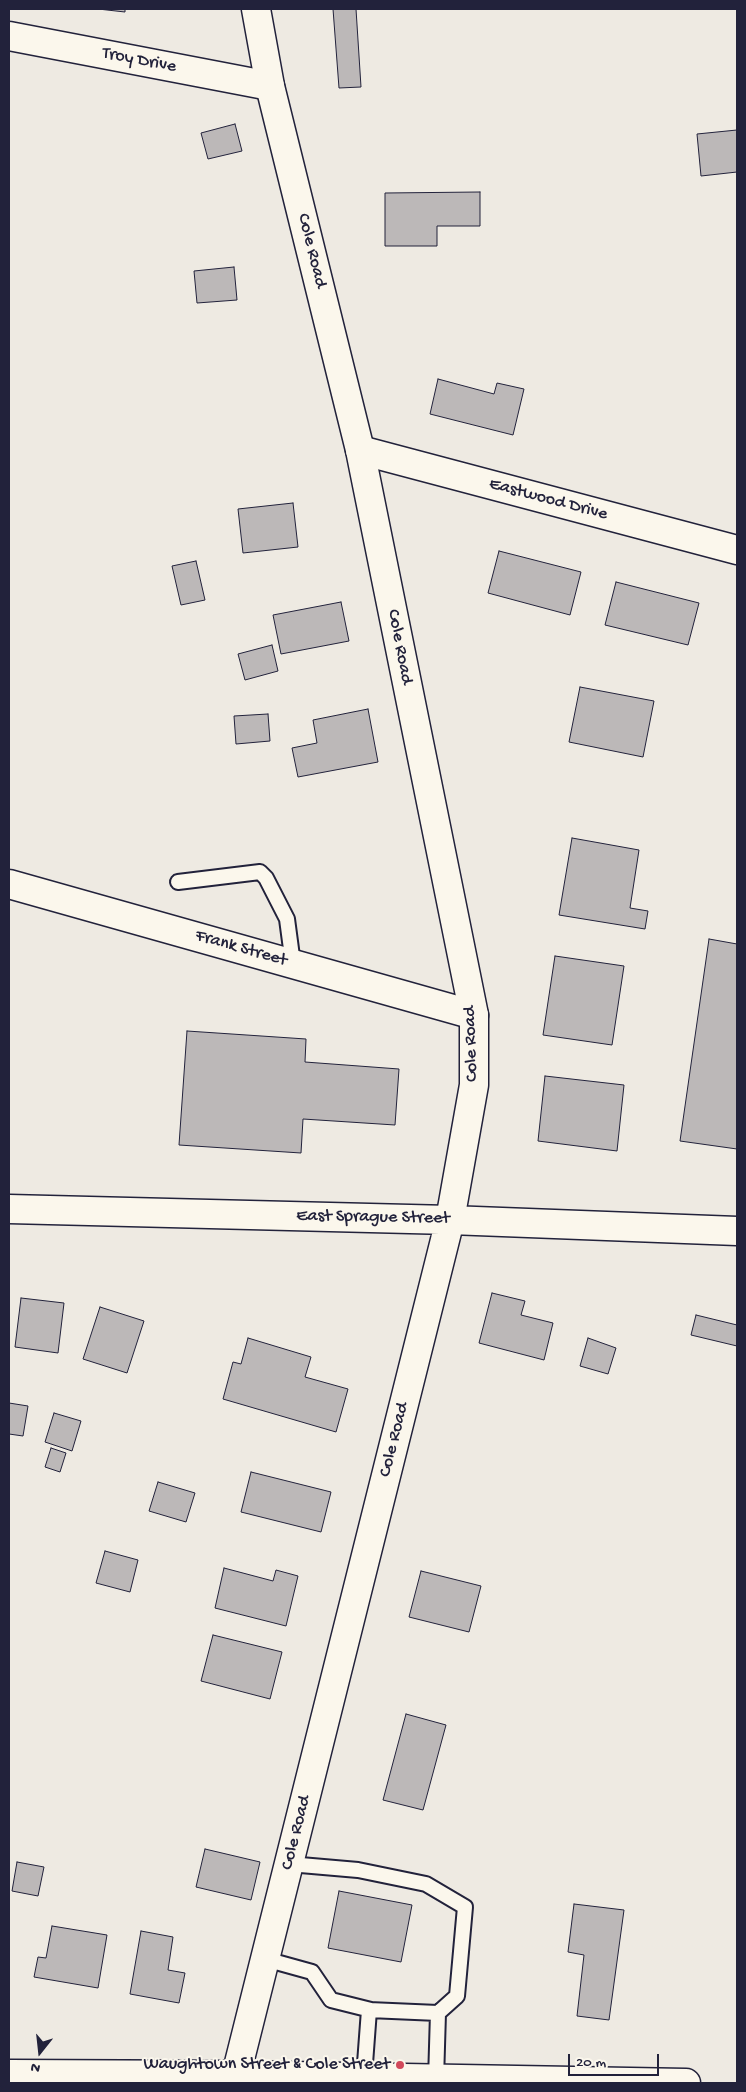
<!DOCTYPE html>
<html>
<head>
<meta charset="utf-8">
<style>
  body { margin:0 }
  #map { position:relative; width:746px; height:2092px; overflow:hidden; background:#eeeae2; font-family:"Gochi Hand",sans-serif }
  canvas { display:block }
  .frame { position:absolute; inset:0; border:10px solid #22223b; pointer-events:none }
  .north { position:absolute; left:15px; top:2027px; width:50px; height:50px; -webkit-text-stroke:4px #fbf7ec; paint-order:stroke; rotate:196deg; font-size:14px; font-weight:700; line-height:20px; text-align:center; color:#22223b }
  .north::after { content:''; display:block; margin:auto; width:18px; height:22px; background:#22223b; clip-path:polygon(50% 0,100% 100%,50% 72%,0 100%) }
  .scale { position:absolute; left:568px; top:2054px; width:91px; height:22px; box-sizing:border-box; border:2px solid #22223b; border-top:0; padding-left:6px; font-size:15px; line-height:18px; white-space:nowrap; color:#22223b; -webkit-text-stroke:4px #fbf7ec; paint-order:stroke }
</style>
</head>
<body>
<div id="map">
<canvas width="746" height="2092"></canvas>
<div class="frame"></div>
<div class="north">N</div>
<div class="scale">20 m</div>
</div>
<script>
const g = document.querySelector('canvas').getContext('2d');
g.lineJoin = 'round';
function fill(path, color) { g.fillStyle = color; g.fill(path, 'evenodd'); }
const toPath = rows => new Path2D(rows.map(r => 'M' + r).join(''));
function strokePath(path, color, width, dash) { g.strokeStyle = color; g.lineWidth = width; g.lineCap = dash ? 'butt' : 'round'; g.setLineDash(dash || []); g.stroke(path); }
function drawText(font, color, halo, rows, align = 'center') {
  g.font = font + ' "Gochi Hand",sans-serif'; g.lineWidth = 4; g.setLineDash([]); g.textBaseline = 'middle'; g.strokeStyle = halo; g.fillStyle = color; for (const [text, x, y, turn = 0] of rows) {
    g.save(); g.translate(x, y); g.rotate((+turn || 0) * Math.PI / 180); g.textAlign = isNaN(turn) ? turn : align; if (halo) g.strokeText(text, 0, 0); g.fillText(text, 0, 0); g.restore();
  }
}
const building = toPath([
  [98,9,125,9,125,12,98,9],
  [333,9,356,9,361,87,339,88,333,9],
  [235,124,242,151,208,159,201,133,235,124],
  [737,130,737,172,701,176,697,134,737,130],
  [480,192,480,226,437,226,437,246,385,246,385,193,480,192],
  [234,267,237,300,197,303,194,271,234,267],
  [438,379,494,394,497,383,524,389,513,435,430,414,438,379],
  [293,503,298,547,243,553,238,509,293,503],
  [499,551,581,572,570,615,488,593,499,551],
  [196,561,205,600,181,605,172,566,196,561],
  [616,582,699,603,688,645,605,625,616,582],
  [341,602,349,641,281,654,273,615,341,602],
  [272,645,278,671,245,680,238,654,272,645],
  [580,687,654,701,643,757,569,742,580,687],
  [368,709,378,762,298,777,292,748,317,743,313,720,368,709],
  [268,714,270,741,236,744,234,716,268,714],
  [572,838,639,850,630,908,648,911,645,929,559,915,572,838],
  [709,939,737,944,737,1149,680,1141,709,939],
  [555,956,624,966,612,1045,543,1035,555,956],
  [187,1031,306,1039,305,1062,399,1069,395,1125,303,1119,301,1153,179,1145,187,1031],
  [545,1076,624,1085,617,1151,538,1141,545,1076],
  [492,1293,525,1301,521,1315,553,1323,544,1360,479,1343,492,1293],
  [21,1298,64,1303,58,1353,15,1347,21,1298],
  [100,1307,144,1321,127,1373,83,1359,100,1307],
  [696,1315,737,1325,737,1346,691,1335,696,1315],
  [248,1338,311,1357,305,1377,348,1389,336,1432,223,1399,233,1362,241,1364,248,1338],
  [588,1338,616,1348,608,1374,580,1366,588,1338],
  [9,1403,28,1406,23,1436,9,1434,9,1403],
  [54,1413,81,1421,72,1451,45,1442,54,1413],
  [51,1448,66,1453,60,1472,45,1467,51,1448],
  [251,1472,331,1492,321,1532,241,1512,251,1472],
  [158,1482,195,1493,186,1522,149,1511,158,1482],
  [105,1551,138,1560,130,1592,96,1583,105,1551],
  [224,1568,273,1581,276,1570,298,1576,286,1626,215,1608,224,1568],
  [421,1571,481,1586,469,1632,409,1617,421,1571],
  [213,1635,282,1652,270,1699,201,1681,213,1635],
  [406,1714,446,1725,423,1810,383,1800,406,1714],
  [205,1849,260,1862,251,1900,196,1887,205,1849],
  [17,1862,44,1867,38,1896,12,1891,17,1862],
  [339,1891,412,1905,401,1962,328,1948,339,1891],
  [574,1904,624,1910,609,2020,577,2016,584,1955,568,1952,574,1904],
  [52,1926,107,1935,98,1988,34,1977,38,1957,46,1958,52,1926],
  [141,1931,173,1937,168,1970,185,1973,179,2003,130,1994,141,1931]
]);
const lane = toPath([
  [178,882,260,872,266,878,287,919,293,964],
  [289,1864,358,1870,426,1884,465,1907,457,1996,438,2013,369,2010,364,2077],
  [265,1959,312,1972,331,2000,371,2010],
  [436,2080,438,2013]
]);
const street = toPath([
  [9,36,270,86],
  [360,450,737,550],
  [9,884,474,1015]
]);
const secondary = toPath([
  [9,1209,450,1220,737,1231],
  [236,2075,450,1220,474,1085,474,1015,360,450,270,86,256,9]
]);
const primary = toPath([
  [9,2074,236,2075,686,2083]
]);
const markers = [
  [400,2065,5,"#d1495b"]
];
const streetNames = [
  ["Troy Drive",139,61,11],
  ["Cole Road",311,251,76],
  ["Eastwood Drive",548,500,15],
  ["Cole Road",399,647,79],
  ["Frank Street",241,949,16],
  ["Cole Road",472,1044,-92],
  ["East Sprague Street",373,1218,1],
  ["Cole Road",395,1440,-76],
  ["Cole Road",297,1833,-76]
];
const poiNames = [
  ["Waughtown Street & Cole Street",390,2065]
];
fill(building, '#bcb8b8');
strokePath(building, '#22223b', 1);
strokePath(lane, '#22223b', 18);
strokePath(street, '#22223b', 31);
strokePath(secondary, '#22223b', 31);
strokePath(primary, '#22223b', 31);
strokePath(lane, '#fbf7ec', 14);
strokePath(street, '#fbf7ec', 28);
strokePath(secondary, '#fbf7ec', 28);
strokePath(primary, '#fbf7ec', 28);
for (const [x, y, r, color] of markers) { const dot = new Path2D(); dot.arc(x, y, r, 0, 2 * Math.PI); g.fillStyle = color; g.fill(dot); strokePath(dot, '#fbf7ec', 2); }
drawText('18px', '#22223b', '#fbf7ec', streetNames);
drawText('18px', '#22223b', '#fbf7ec', poiNames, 'right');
</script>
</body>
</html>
